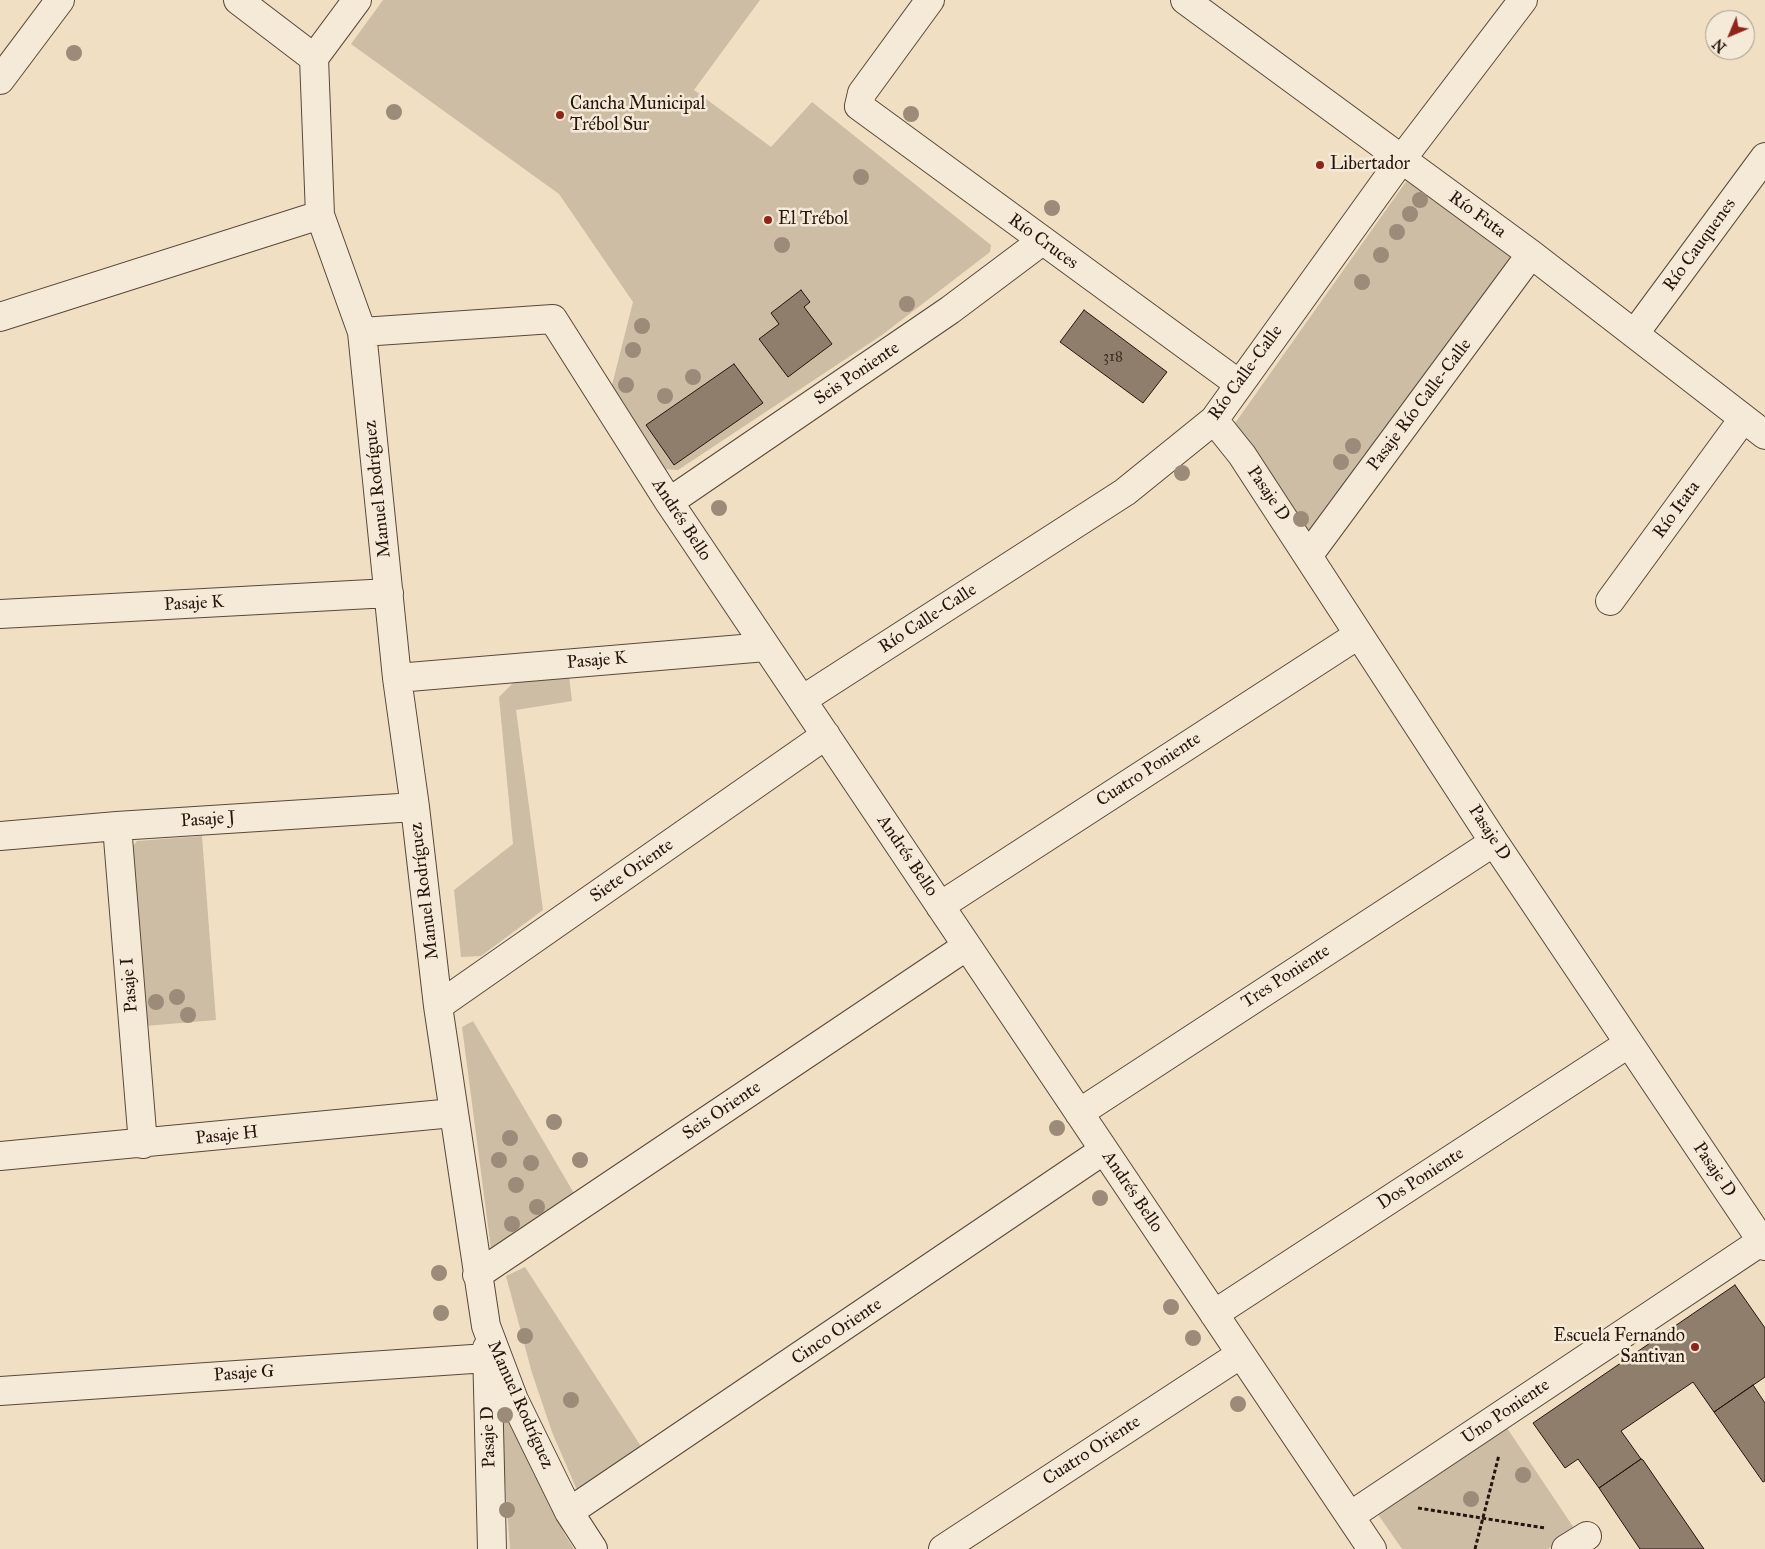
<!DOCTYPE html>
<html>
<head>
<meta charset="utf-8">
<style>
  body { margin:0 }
  #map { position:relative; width:1765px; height:1549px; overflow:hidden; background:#f0dfc3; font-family:"IM FELL Great Primer",serif }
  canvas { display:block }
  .north { position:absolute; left:1705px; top:10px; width:50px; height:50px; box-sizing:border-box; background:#f5ead8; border:1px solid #a29587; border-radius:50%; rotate:225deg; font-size:14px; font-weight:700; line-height:20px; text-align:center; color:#25150d }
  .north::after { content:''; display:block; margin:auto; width:18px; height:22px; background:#8f2418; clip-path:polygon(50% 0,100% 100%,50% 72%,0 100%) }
</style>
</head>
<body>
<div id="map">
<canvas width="1765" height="1549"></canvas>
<div class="north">N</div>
</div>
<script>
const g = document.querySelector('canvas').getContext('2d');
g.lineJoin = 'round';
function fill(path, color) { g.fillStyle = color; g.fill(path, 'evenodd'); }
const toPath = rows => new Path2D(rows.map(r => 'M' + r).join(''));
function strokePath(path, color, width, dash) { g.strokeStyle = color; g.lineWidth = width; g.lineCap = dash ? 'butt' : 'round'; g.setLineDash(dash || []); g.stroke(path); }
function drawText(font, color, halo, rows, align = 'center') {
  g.font = font + ' "IM FELL Great Primer",serif'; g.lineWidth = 5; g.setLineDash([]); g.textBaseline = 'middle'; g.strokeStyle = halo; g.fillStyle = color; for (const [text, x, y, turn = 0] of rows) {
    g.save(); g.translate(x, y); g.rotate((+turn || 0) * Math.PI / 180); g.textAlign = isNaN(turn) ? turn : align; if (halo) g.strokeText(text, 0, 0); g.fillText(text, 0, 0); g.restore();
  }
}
const green = toPath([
  [383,0,760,0,694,90,771,147,812,102,991,245,990,252,882,335,678,470,663,469,611,389,633,302,559,194,351,44],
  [1410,176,1515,257,1306,534,1233,426],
  [569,676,572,701,516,710,543,910,481,956,461,957,454,890,513,844,499,697,514,682],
  [202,836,216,1020,145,1026,130,850,137,841],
  [473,1021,575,1195,491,1249,462,1027],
  [525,1267,644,1451,577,1490,552,1432,532,1373,506,1276],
  [499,1401,505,1401,564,1533,574,1549,510,1549],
  [1505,1425,1576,1531,1548,1549,1402,1549,1377,1513]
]);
const building = toPath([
  [801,290,810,302,804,307,832,344,788,377,759,339,779,324,771,313,801,290],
  [1084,310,1167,372,1143,403,1060,342,1084,310],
  [734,364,763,403,674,465,646,425,734,364],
  [1735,1285,1765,1328,1765,1377,1714,1412,1693,1382,1621,1431,1641,1459,1599,1488,1578,1459,1565,1468,1533,1423,1735,1285],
  [1753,1385,1765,1403,1765,1481,1763,1482,1714,1412,1753,1385],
  [1641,1459,1643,1460,1704,1549,1640,1549,1599,1488,1641,1459]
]);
const path = toPath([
  [1418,1508,1545,1528],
  [1475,1549,1499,1455]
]);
const minor = toPath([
  [238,0,314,58],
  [930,0,862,93,859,106,1239,384],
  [1185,0,1531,254,1765,435],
  [314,58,320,215,362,332,397,678,415,807,438,1006,486,1326,514,1400,569,1512,593,1549],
  [314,58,357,0],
  [0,80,60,0],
  [0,317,320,215],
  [362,332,553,319,669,502,1372,1549],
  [1635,333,1765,157],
  [1214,420,1242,455,1494,842,1765,1246],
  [669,502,950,310,1042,241],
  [1308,556,1531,254],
  [1610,601,1743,419],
  [0,614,389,593],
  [397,678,766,647],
  [802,700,1125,492,1214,420,1401,160,1523,0],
  [117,826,143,1144],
  [0,836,117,826,415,807],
  [940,906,1358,635],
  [438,1006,826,735],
  [1079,1113,1494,842],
  [0,1156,453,1113],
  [477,1275,967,946],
  [1214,1314,1628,1044],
  [487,1348,492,1549],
  [0,1391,487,1358],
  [569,1512,1104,1150],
  [1350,1516,1762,1241],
  [943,1549,1241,1354],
  [1566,1549,1587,1536]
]);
const trees = [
  [74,53],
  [394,112],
  [911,114],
  [861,177],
  [1420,200],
  [1052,208],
  [1410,214],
  [1397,232],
  [782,245],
  [1381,255],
  [1362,282],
  [907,304],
  [642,326],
  [633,350],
  [693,377],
  [626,385],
  [665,396],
  [1353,446],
  [1341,462],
  [1182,473],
  [719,508],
  [1301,519],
  [177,997],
  [156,1002],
  [188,1015],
  [554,1122],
  [1057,1128],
  [510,1138],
  [499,1160],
  [580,1160],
  [531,1163],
  [516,1185],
  [1100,1198],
  [537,1207],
  [512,1224],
  [439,1273],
  [1171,1307],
  [441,1313],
  [525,1336],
  [1193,1338],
  [571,1400],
  [1238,1404],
  [505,1415],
  [1523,1475],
  [1471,1499],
  [507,1510]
];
const markers = [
  [560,115,5,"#8f2418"],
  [1320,165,5,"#8f2418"],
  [768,220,5,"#8f2418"],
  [1695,1347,5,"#8f2418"]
];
const numberNames = [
  ["318",1113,357]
];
const poiNames = [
  ["Cancha Municipal",570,105],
  ["Trébol Sur",570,126],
  ["Libertador",1330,165],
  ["El Trébol",778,220],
  ["Escuela Fernando",1685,1337,"right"],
  ["Santivan",1685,1358,"right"]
];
const streetNames = [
  ["Río Futa",1477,215,36],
  ["Río Cruces",1043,242,36],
  ["Río Cauquenes",1700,245,-54],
  ["Río Calle-Calle",1246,373,-54],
  ["Seis Poniente",857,374,-34],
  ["Pasaje Río Calle-Calle",1420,405,-53],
  ["Manuel Rodríguez",378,489,-96],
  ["Pasaje D",1268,494,56],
  ["Río Itata",1677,510,-54],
  ["Andrés Bello",681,520,57],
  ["Pasaje K",194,604,-3],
  ["Río Calle-Calle",928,619,-33],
  ["Pasaje K",597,661,-5],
  ["Cuatro Poniente",1149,770,-33],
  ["Pasaje J",208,820,-4],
  ["Pasaje D",1489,833,57],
  ["Andrés Bello",907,856,56],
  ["Siete Oriente",632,871,-35],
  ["Manuel Rodríguez",425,891,-97],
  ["Tres Poniente",1286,977,-33],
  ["Pasaje I",130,985,-95],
  ["Seis Oriente",722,1111,-34],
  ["Pasaje H",227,1136,-6],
  ["Pasaje D",1714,1170,56],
  ["Dos Poniente",1421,1179,-33],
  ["Andrés Bello",1132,1192,56],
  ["Cinco Oriente",837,1332,-34],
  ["Pasaje G",244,1374,-4],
  ["Manuel Rodríguez",520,1405,66],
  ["Uno Poniente",1506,1412,-34],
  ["Pasaje D",489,1437,-92],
  ["Cuatro Oriente",1092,1451,-33]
];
fill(green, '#cdbda4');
fill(building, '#8f7e6c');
strokePath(building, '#25150d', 1);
strokePath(minor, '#58483a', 30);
strokePath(path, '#25150d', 3, [4, 2.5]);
strokePath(minor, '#f5ead8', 28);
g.fillStyle = '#9c8b78';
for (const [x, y] of trees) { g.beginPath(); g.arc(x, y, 8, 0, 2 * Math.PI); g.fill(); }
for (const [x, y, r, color] of markers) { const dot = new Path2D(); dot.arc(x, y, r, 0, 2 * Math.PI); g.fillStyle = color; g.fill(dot); strokePath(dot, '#f5ead8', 2); }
drawText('15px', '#402f25', null, numberNames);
drawText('18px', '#25150d', '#f5ead8', poiNames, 'left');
drawText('18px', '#25150d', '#f5ead8', streetNames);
</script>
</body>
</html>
